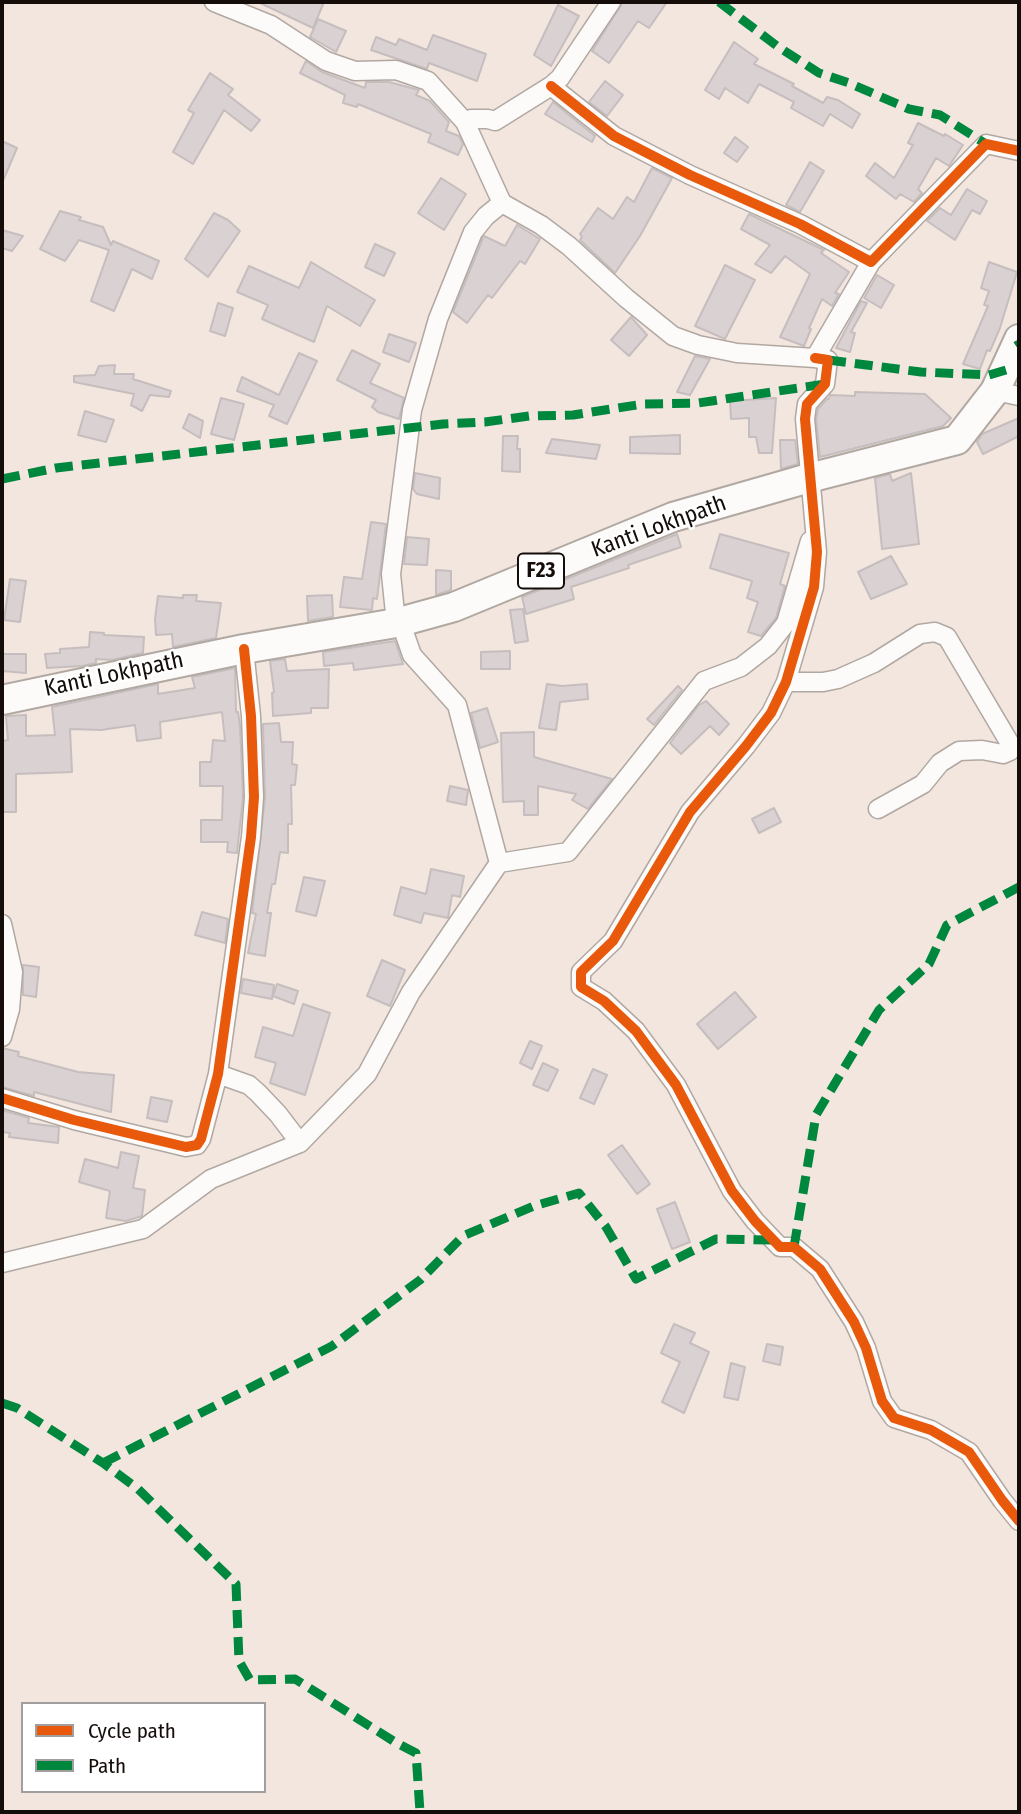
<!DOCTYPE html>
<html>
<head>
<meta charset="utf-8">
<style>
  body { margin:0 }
  #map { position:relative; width:1021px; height:1814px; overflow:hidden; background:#f2e6df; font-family:"Fira Sans Condensed",sans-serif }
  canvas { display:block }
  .frame { position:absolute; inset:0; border:4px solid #150d09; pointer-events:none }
  .legend { position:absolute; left:21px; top:1702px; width:245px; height:91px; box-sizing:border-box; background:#fff; border:2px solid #a19e9d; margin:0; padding:9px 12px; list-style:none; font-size:21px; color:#150d09 }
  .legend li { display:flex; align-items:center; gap:14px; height:35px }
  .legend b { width:35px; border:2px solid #a19e9d }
</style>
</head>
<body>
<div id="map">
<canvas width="1021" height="1814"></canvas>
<div class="frame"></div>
<ul class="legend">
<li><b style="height:9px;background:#e8590c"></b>Cycle path</li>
<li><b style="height:9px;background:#00873e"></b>Path</li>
</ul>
</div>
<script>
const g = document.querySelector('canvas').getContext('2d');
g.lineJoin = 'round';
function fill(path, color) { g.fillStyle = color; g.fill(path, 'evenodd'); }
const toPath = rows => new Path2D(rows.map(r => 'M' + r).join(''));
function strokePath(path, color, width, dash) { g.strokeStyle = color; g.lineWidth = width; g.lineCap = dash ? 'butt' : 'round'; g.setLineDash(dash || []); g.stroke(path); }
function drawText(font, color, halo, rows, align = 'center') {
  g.font = font + ' "Fira Sans Condensed",sans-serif'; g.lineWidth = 5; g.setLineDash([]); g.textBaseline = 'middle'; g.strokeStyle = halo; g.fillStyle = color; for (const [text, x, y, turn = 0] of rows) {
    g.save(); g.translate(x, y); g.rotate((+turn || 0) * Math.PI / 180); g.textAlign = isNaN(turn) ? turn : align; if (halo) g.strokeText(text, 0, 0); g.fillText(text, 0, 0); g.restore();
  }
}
const building = toPath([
  [258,2,324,2,313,28,258,2],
  [623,2,667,2,649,28,638,21,609,63,592,51,623,2],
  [558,5,579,16,551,66,534,55,558,5],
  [318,19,346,31,336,52,310,37,318,19],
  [433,35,486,54,477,81,429,63,427,69,371,50,376,37,396,45,399,39,427,50,433,35],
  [734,42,758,59,754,64,794,84,792,86,823,103,827,97,838,100,860,114,852,128,830,114,823,126,791,108,794,102,759,84,748,103,725,88,719,99,705,90,734,42],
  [306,61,322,72,365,88,366,82,389,82,419,90,416,95,430,101,449,122,446,131,459,136,463,144,458,155,428,142,431,134,358,104,357,107,343,103,345,95,300,73,306,61],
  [210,73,233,89,228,95,260,120,251,131,224,110,193,164,173,152,194,113,188,110,210,73],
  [605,81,623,95,607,116,589,102,605,81],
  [553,102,595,136,592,142,545,114,553,102],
  [918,123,944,136,945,134,963,145,949,166,936,158,918,189,922,193,914,202,900,194,896,199,866,176,875,163,894,178,913,145,908,143,918,123],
  [735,137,748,147,737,162,724,153,735,137],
  [2,141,17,148,2,183,2,141],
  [810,162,824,171,800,212,786,205,810,162],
  [652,168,672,178,640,236,615,273,580,240,582,237,580,234,598,208,613,219,627,197,634,202,652,168],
  [441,178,466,194,444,230,418,213,441,178],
  [967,189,987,201,980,214,972,210,955,240,927,221,940,208,951,215,967,189],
  [60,211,81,217,79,220,103,227,111,245,113,241,159,261,152,279,132,269,114,311,91,301,109,250,79,240,65,261,40,249,60,211],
  [214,213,228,220,240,231,208,277,185,259,214,213],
  [749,214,824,250,821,253,849,272,835,293,839,294,832,306,822,299,809,328,811,329,804,346,780,337,810,274,785,256,771,273,755,264,770,245,741,229,749,214],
  [517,225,540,239,525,264,520,261,492,298,488,295,467,323,453,312,483,238,484,236,505,246,517,225],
  [2,230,23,236,12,251,2,248,2,230],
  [375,244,395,253,384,276,365,267,375,244],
  [311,262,375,300,360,326,327,306,314,342,262,319,268,305,237,292,249,266,299,288,311,262],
  [989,262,1017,272,1000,328,990,351,987,350,980,369,963,364,988,306,984,305,989,291,981,288,989,262],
  [725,265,755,280,725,339,695,326,725,265],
  [877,275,894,285,881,308,864,298,877,275],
  [861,301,867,303,851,332,855,333,850,352,836,348,861,301],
  [218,303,233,308,225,336,210,331,218,303],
  [631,317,647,335,629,356,611,340,631,317],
  [389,334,416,343,409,362,383,352,389,334],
  [352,350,380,364,370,383,404,398,399,419,378,412,372,407,376,400,337,380,352,350],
  [299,353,317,361,287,424,269,416,274,405,237,391,242,377,279,395,299,353],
  [695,356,710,359,690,395,677,392,695,356],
  [115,365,114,374,134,374,133,379,171,391,169,397,150,395,142,411,131,405,134,394,74,382,74,376,95,375,99,366,115,365],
  [855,392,925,394,951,418,943,426,820,457,816,419,818,409,827,399,829,399,830,395,855,396,855,392],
  [221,398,244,404,234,440,211,434,221,398],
  [776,398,772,453,759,453,756,437,749,437,749,418,731,419,730,401,776,398],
  [85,411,114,420,106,442,78,435,85,411],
  [189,414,203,421,200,438,183,428,189,414],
  [1019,418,1019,436,983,454,977,442,982,434,1019,418],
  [680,435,680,454,630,453,630,437,680,435],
  [503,436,518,436,517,449,520,449,520,472,502,471,503,436],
  [552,439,600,445,596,459,546,453,552,439],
  [780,440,795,440,798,464,781,469,780,440],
  [415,473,440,478,439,499,417,494,413,489,415,473],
  [911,473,919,544,882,549,875,478,890,474,892,481,911,473],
  [371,522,386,524,377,599,373,598,372,610,340,607,344,577,362,579,371,522],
  [677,534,681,547,628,565,629,568,571,587,574,599,526,614,522,597,677,534],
  [720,534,789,553,780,584,785,586,776,618,761,636,748,632,758,602,747,598,752,581,710,568,720,534],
  [407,537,429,539,427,565,404,564,407,537],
  [891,556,907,584,871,599,858,572,891,556],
  [436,570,451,571,451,590,436,595,436,570],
  [10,579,26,581,20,622,4,620,10,579],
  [183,595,197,595,196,601,221,603,216,638,173,647,172,634,156,635,155,619,158,596,183,598,183,595],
  [332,595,333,617,308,621,307,596,332,595],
  [523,609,528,641,515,643,510,610,523,609],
  [90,632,104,633,104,635,144,637,143,653,112,660,96,659,96,663,82,666,47,668,45,654,60,653,60,649,89,647,90,632],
  [395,641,403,664,354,670,353,663,324,666,323,652,395,641],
  [510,651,510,669,481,669,481,652,510,651],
  [2,654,26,654,26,673,2,671,2,654],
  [285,659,287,671,329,669,328,708,311,708,311,713,273,716,272,693,274,692,270,661,285,659],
  [235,668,236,712,238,712,240,726,243,797,237,853,227,852,228,842,201,842,201,820,222,820,223,786,200,786,200,762,211,762,213,740,225,741,222,712,160,722,161,738,137,741,135,725,101,730,70,729,72,772,16,774,16,812,2,812,2,741,8,740,6,716,26,715,26,736,55,735,52,707,158,684,158,694,195,688,192,677,235,668],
  [547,684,562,686,587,684,588,699,560,702,556,730,539,728,547,684],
  [678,686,682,690,654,725,647,719,678,686],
  [706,701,729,724,719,735,710,726,681,754,670,743,699,705,706,701],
  [487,708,498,742,480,748,471,713,487,708],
  [279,723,281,742,293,742,292,764,297,765,295,785,291,785,292,824,288,824,288,853,280,852,275,884,272,884,267,913,271,913,265,956,248,953,256,914,252,913,265,798,263,724,279,723],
  [534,732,534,757,612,779,588,809,572,800,576,794,538,786,538,815,524,815,524,801,503,802,501,733,534,732],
  [450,786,468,790,466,805,447,801,450,786],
  [774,808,781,822,759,833,752,819,774,808],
  [431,869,464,876,460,897,452,895,448,918,424,913,421,923,394,915,401,887,426,894,431,869],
  [304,877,325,881,316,916,296,911,304,877],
  [202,912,228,919,225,943,195,935,202,912],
  [382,960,405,970,390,1006,367,996,382,960],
  [23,965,39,967,36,997,23,995,23,965],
  [243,979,274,985,272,999,241,993,243,979],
  [277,984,298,991,294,1004,273,996,277,984],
  [735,992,756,1017,718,1049,697,1024,735,992],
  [303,1004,330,1013,305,1095,270,1083,276,1063,255,1057,263,1027,293,1036,303,1004],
  [530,1041,542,1046,532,1069,520,1063,530,1041],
  [2,1048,19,1052,18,1056,78,1072,114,1075,111,1112,34,1092,34,1096,2,1087,2,1048],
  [543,1063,558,1070,548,1091,533,1085,543,1063],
  [593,1069,607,1075,594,1104,580,1098,593,1069],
  [151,1097,172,1101,167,1122,147,1118,151,1097],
  [2,1110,29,1118,28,1123,59,1127,58,1143,9,1137,10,1133,2,1132,2,1110],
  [622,1145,650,1184,637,1194,608,1155,622,1145],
  [121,1152,139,1156,133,1188,145,1190,142,1216,126,1221,106,1218,110,1191,79,1182,85,1159,118,1168,121,1152],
  [675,1202,690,1242,672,1249,657,1209,675,1202],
  [674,1324,695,1333,690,1343,709,1352,684,1413,662,1402,680,1362,661,1353,674,1324],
  [767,1344,783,1347,780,1365,763,1361,767,1344],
  [731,1363,745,1367,738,1400,724,1397,731,1363]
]);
const street = toPath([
  [214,2,271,25,326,61,355,71,396,70,428,81,465,122,471,119,488,119,495,121,551,86,560,78,611,2],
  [551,86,614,136,690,175,800,224,871,262,986,144,1019,151],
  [502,203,541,225,569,246,626,298,673,336,698,345,737,353,815,358,871,262],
  [815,358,828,360,825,384,807,404,805,419,817,552,814,587,786,682,771,713,746,746,690,812,613,941,581,972,581,987,604,1001,636,1031,676,1085,732,1191,755,1221,780,1247,794,1247,820,1269,854,1322,866,1348,882,1401,894,1418,931,1430,969,1452,1002,1500,1019,1521],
  [995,391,1019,396],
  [407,619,404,623,405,635,412,655,457,705,499,863,568,852,704,681,741,667,768,646,786,623,810,541],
  [396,623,391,574,412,410,438,319,473,232,486,216,502,203,465,122],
  [786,682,823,682,838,679,874,663,920,634,935,632,947,637,1012,747,1010,751,1003,754,982,750,959,751,940,763,923,784,878,809],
  [2,924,13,972,10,1009,2,1037],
  [218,1074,249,1085,258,1093,278,1114,300,1143],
  [2,1098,74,1120,186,1147,197,1145,201,1139,218,1074,251,837,254,797,251,716,244,649],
  [2,1263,143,1229,211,1179,300,1143,367,1074,411,992,499,863]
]);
const primary = toPath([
  [2,700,244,649,396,623,454,607,673,517,809,478,957,440,995,391,1019,339]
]);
const quiet = toPath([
  [719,2,777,46,819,73,849,83,909,109,940,115,986,144],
  [1016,346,1019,344],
  [828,360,921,372,989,375,1006,370],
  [2,479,56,468,443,424,485,422,529,416,573,415,643,404,698,403,825,384],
  [794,1247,816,1115,879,1010,929,964,947,925,1019,887],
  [2,1403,17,1408,103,1463,138,1489,236,1584,239,1661,250,1680,295,1679,395,1742,416,1753,420,1812],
  [103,1463,332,1346,420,1280,463,1236,534,1206,579,1193,606,1227,636,1279,716,1239,771,1240,775,1243]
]);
const cycleway = toPath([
  [551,86,614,136,690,175,800,224,871,262,986,144,1019,151],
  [815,358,828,360,825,384,807,404,805,419,817,552,814,587,786,682,771,713,746,746,690,812,613,941,581,972,581,987,604,1001,636,1031,676,1085,732,1191,755,1221,780,1247,794,1247,820,1269,854,1322,866,1348,882,1401,894,1418,931,1430,969,1452,1002,1500,1019,1521],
  [2,1098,74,1120,186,1147,197,1145,201,1139,218,1074,251,837,254,797,251,716,244,649]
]);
const shields = [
  [541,571,46]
];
const shieldNames = [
  ["F23",541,571]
];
const streetNames = [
  ["Kanti Lokhpath",659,527,-20],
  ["Kanti Lokhpath",114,675,-12]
];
fill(building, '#dad1d2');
strokePath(building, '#c6bebe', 2);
strokePath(street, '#b1a8a2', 21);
strokePath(primary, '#b1a8a2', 32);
strokePath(street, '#fdfbfa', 18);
strokePath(primary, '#fdfbfa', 28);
strokePath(quiet, '#00873e', 9, [18, 9]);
strokePath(cycleway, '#e8590c', 10);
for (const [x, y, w] of shields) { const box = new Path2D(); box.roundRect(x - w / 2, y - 17.5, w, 35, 5); g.fillStyle = '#fff'; g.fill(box); strokePath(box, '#150d09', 2); }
drawText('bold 21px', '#150d09', null, shieldNames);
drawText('23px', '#150d09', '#fff', streetNames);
</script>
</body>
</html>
